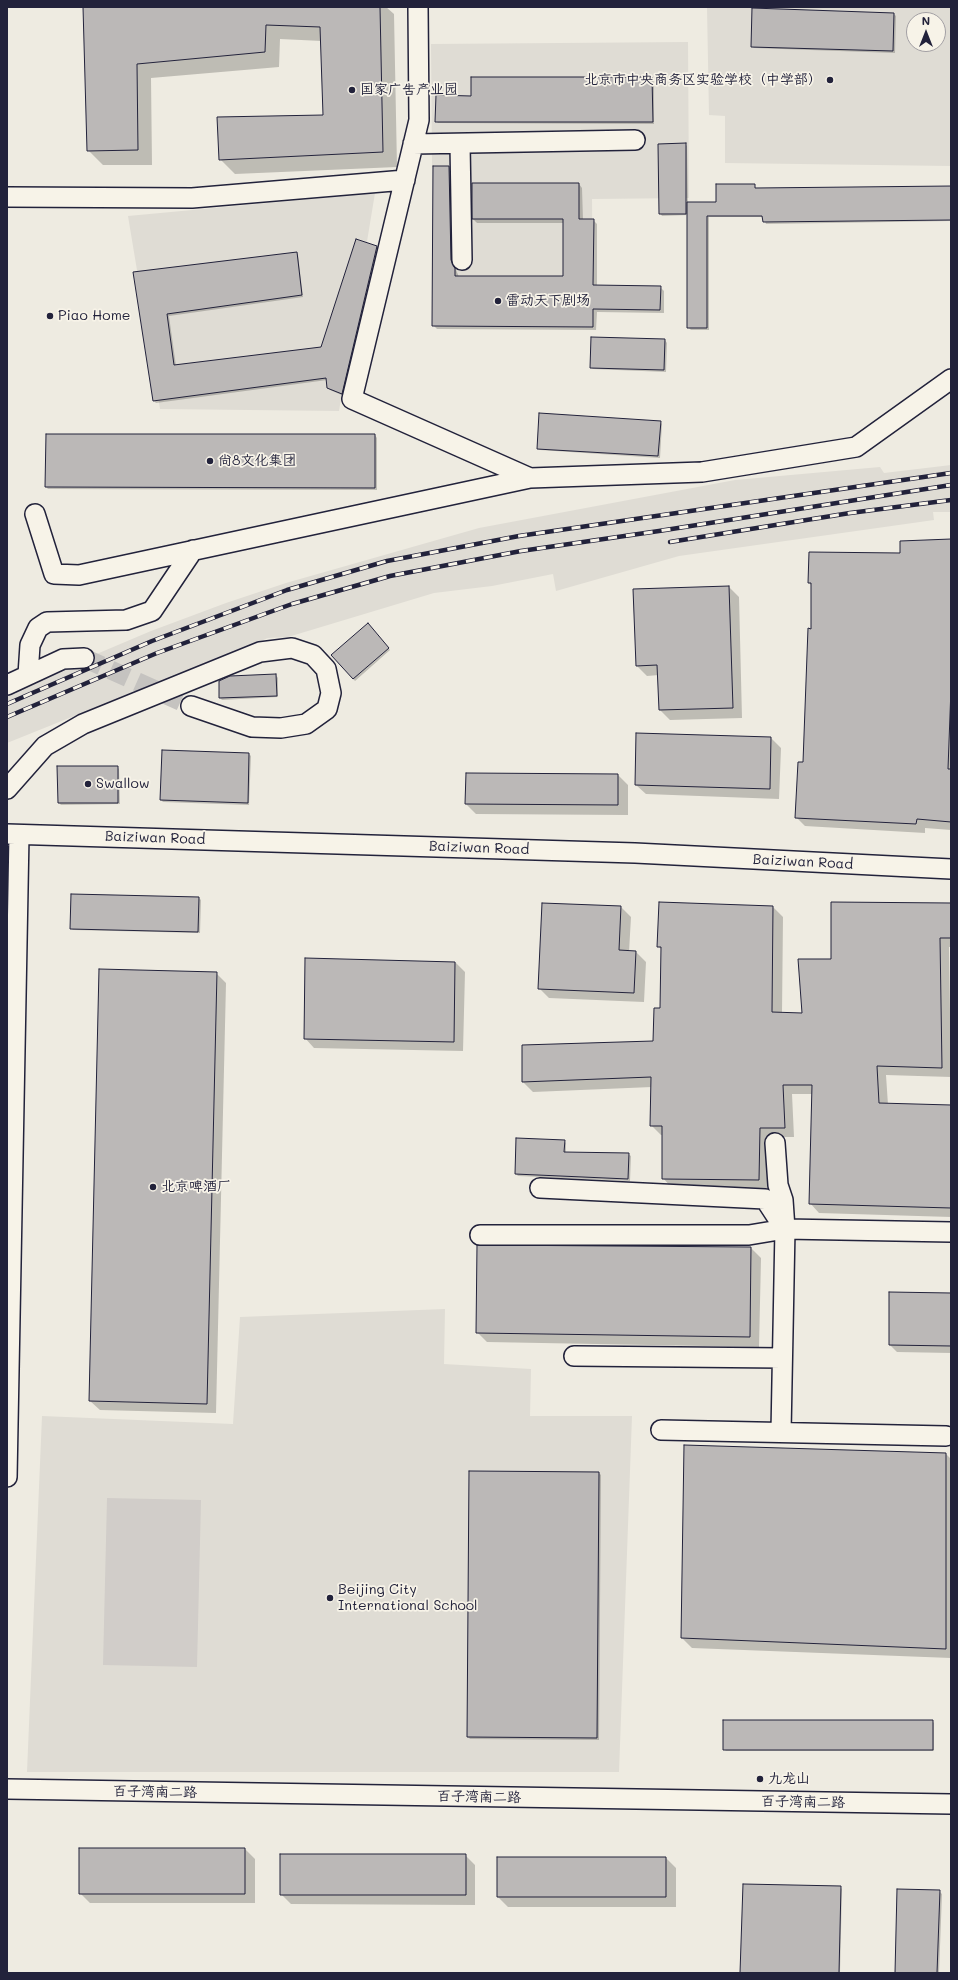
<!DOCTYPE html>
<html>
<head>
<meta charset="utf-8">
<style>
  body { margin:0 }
  #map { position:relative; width:958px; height:1980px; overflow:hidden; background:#eeebe1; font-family:Mali,sans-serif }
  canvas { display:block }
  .frame { position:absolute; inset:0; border:8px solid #22223b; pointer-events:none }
  .north { position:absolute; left:906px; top:12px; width:40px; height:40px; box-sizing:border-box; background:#f7f3e8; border:1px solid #a29fa3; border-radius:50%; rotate:0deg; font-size:11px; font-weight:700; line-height:16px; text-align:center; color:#22223b }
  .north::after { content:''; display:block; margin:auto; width:14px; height:18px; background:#22223b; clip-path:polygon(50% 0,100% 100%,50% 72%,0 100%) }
</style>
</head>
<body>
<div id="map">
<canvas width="958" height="1980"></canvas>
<div class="frame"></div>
<div class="north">N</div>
</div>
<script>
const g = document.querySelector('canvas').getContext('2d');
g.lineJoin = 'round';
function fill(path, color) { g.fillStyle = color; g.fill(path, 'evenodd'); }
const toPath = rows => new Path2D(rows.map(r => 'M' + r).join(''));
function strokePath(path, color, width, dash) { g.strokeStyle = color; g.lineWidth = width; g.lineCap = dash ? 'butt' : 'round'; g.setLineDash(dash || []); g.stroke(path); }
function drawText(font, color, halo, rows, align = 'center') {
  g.font = font + ' Mali,"LXGW WenKai TC",sans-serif'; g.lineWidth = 3.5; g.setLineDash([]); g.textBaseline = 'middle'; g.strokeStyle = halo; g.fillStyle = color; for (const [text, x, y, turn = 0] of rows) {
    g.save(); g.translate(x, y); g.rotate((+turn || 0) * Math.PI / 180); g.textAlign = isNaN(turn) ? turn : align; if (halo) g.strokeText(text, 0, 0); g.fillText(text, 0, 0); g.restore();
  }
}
const built = toPath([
  [707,7,951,7,951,166,725,163,725,116,709,115],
  [914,20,938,20,938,44,914,44],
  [688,42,689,198,592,199,593,327,433,276,431,44],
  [375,193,339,411,160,409,128,216],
  [951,465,951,512,933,512,934,520,679,556,556,591,553,574,492,586,434,593,288,637,268,638,7,743,7,692,151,631,226,603,286,583,479,528,735,480,880,467,884,473],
  [445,1309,444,1364,531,1369,530,1416,632,1416,619,1772,27,1772,42,1416,233,1424,240,1317]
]);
const green = toPath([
  [107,1498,201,1500,197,1667,103,1665]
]);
const shadow = toPath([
  [84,7,386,7,394,14,397,167,235,174,220,159,324,116,322,41,280,39,279,67,151,78,152,165,103,165,88,150],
  [894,14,896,16,895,53,754,48,752,46],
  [652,78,654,80,654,124,438,123,436,121,472,97],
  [685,144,687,146,688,203,717,203,754,185,756,189,951,187,951,221,766,224,763,217,709,217,709,330,691,330,688,327,688,215,662,216,660,213],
  [449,167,453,171,454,265,459,277,564,277,564,223,477,223,473,219,579,184,582,188,583,220,593,220,597,224,597,286,660,287,664,291,664,313,597,312,596,330,437,329,433,325],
  [357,241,379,249,344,396,330,390,328,388,327,380,156,403,154,401,134,273,296,253,298,255,303,297,169,316,176,366,322,348],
  [665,340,667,343,666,372,593,369,591,367],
  [660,422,662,424,660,458,540,450,538,448],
  [47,435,375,435,377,438,377,490,48,489,46,487],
  [951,540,951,830,925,828,925,833,805,826,796,817,804,763,812,630,812,586,809,583],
  [729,587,739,597,742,718,670,720,660,710,659,675,647,676,637,666],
  [368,625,390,650,355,681,333,655],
  [276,675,278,678,278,697,222,700,220,698],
  [637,734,771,738,781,748,779,799,646,794,636,785],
  [249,754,251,756,249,805,163,802,161,800],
  [117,767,119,769,120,804,61,805,59,803],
  [467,774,618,775,628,785,628,815,476,814,466,804],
  [199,898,201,900,200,933,73,930,71,928],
  [951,904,951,947,949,947,951,1077,886,1075,888,1105,951,1106,951,1217,819,1213,810,1203,813,1094,792,1094,794,1137,769,1137,768,1190,672,1188,663,1178,663,1135,661,1135,651,1125,652,1087,533,1092,523,1082,523,1046,654,1042,661,1009,662,950,658,946,773,907,783,917,782,1013,803,1014,832,960],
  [621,907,631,917,629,952,636,952,646,962,644,1002,549,998,539,988],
  [306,959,455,962,465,972,463,1051,314,1048,305,1038],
  [216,973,226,983,216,1413,100,1410,90,1401],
  [517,1139,564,1141,566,1143,566,1153,628,1154,631,1156,630,1181,518,1176,516,1174],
  [751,1248,761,1258,759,1347,487,1342,477,1332],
  [951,1294,951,1353,897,1352,890,1345],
  [946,1454,951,1459,951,1658,692,1648,682,1638],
  [599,1473,601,1475,599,1740,470,1739,468,1737],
  [932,1721,934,1723,934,1751,726,1751,724,1749],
  [245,1849,255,1859,255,1903,90,1903,80,1893],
  [465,1855,475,1865,475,1905,291,1904,281,1894],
  [666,1858,676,1868,676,1907,508,1907,498,1897],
  [840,1887,842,1889,840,1973,741,1973],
  [939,1891,942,1894,939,1973,896,1973]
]);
const building = toPath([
  [83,7,380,7,383,152,219,160,217,117,323,115,320,27,266,25,265,52,137,64,138,150,87,151,83,7],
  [752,8,894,13,893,51,751,47,752,8],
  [471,77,652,77,653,122,435,122,436,95,471,96,471,77],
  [686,143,686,214,659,214,658,144,686,143],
  [433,166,449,166,451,260,455,268,455,276,563,276,563,219,472,219,472,183,579,183,579,219,594,219,593,285,661,286,660,310,593,309,593,327,432,326,433,166],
  [716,184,755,184,755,188,951,186,951,220,763,222,762,216,707,216,707,328,687,328,687,202,716,202,716,184],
  [356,239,377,246,342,394,327,388,326,378,153,401,133,272,297,252,302,295,167,314,174,365,321,347,356,239],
  [591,337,665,339,664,370,590,368,591,337],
  [539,413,661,421,658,456,537,449,539,413],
  [46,434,375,434,375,488,45,487,46,434],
  [951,539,951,688,948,769,951,769,951,822,917,819,916,824,795,818,798,762,803,762,808,628,811,629,811,583,808,583,809,552,900,553,900,541,951,539],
  [729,586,733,708,659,710,657,665,636,666,633,589,729,586],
  [368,623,389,648,353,679,331,655,368,623],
  [276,674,277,696,219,698,219,681,230,676,276,674],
  [636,733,771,737,770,789,635,785,636,733],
  [162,750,249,753,248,803,160,800,162,750],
  [57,766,118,766,118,803,58,803,57,766],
  [466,773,618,774,618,805,465,804,466,773],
  [71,894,199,897,198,932,70,929,71,894],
  [659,902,773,906,772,1012,802,1013,798,959,831,959,831,902,951,903,951,938,940,938,942,1068,877,1066,879,1103,951,1105,951,1208,809,1204,812,1085,783,1085,785,1128,760,1128,759,1180,662,1179,662,1126,650,1126,651,1077,522,1082,522,1045,653,1041,654,1008,660,1008,661,947,657,947,659,902],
  [542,903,621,906,619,950,636,951,634,993,538,989,542,903],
  [305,958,455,962,454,1042,304,1039,305,958],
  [99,969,217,972,207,1404,89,1401,99,969],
  [516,1138,565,1140,564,1152,629,1153,628,1179,515,1174,516,1138],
  [477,1245,751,1247,750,1337,476,1333,477,1245],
  [889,1292,951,1293,951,1346,889,1345,889,1292],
  [684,1445,946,1453,946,1649,681,1638,684,1445],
  [469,1471,599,1472,597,1738,467,1737,469,1471],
  [723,1720,933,1720,933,1750,723,1750,723,1720],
  [79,1848,245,1848,245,1894,79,1894,79,1848],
  [280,1854,466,1854,466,1895,280,1895,280,1854],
  [497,1857,666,1857,666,1897,497,1897,497,1857],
  [743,1884,841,1886,839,1973,740,1973,743,1884],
  [897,1889,940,1890,937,1973,895,1973,897,1889]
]);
const minorTunnel = toPath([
  [84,658,191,706]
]);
const minor = toPath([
  [418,7,419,120,352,399,530,478,702,472,856,447,951,379],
  [413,144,635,140],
  [460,144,462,260],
  [7,197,192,198,405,180],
  [35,514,54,574,79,575,530,478],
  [28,675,30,645,38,628,47,622,126,620,152,611,193,550],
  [7,685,63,659,84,658],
  [7,789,45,746,83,724,260,652,292,648,313,655,326,669,331,693,327,709,306,724,281,728,252,727,191,706],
  [7,834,635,853,951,869],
  [775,1143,778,1185,783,1200,785,1229,781,1432],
  [540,1188,765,1199,784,1228],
  [480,1235,749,1235,785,1229,951,1232],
  [574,1356,782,1358],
  [661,1430,946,1436],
  [7,1477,19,835],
  [7,1789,951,1804]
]);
const rail = toPath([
  [670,542,850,513,951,500],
  [7,704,152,641,287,590,387,561,519,536,951,473],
  [7,717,157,653,292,604,390,576,521,551,659,531,951,485]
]);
const markers = [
  [830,80,4,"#22223b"],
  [352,90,4,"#22223b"],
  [498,301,4,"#22223b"],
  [50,316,4,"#22223b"],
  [210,461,4,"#22223b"],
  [88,784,4,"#22223b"],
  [153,1187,4,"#22223b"],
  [330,1598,4,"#22223b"],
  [760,1779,4,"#22223b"]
];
const poiNames = [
  ["北京市中央商务区实验学校（中学部）",822,80,"right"],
  ["国家广告产业园",360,90],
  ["雷动天下剧场",506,301],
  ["Piao Home",58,316],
  ["尚8文化集团",218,461],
  ["Swallow",96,784],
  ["北京啤酒厂",161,1187],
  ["Beijing City",338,1590],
  ["International School",338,1606],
  ["九龙山",768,1779]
];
const streetNames = [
  ["Baiziwan Road",155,838,2],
  ["Baiziwan Road",479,848,2],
  ["Baiziwan Road",803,862,3],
  ["百子湾南二路",155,1792,1],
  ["百子湾南二路",479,1797,1],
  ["百子湾南二路",803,1802,1]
];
fill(built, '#dfdcd4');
fill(green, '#d1cdc9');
fill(shadow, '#0003');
fill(building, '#bbb8b7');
strokePath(building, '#22223b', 1);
strokePath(minorTunnel, '#c5c3c0', 19, [19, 10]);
strokePath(minor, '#22223b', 22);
strokePath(minor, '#f7f3e8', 19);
strokePath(rail, '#22223b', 4.5);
strokePath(rail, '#f7f3e8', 3, [9]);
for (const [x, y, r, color] of markers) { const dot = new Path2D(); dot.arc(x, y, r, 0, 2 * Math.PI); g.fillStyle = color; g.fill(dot); strokePath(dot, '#f7f3e8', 1.5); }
drawText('14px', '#22223b', '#f7f3e8', poiNames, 'left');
drawText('14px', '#22223b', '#f7f3e8', streetNames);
</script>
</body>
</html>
